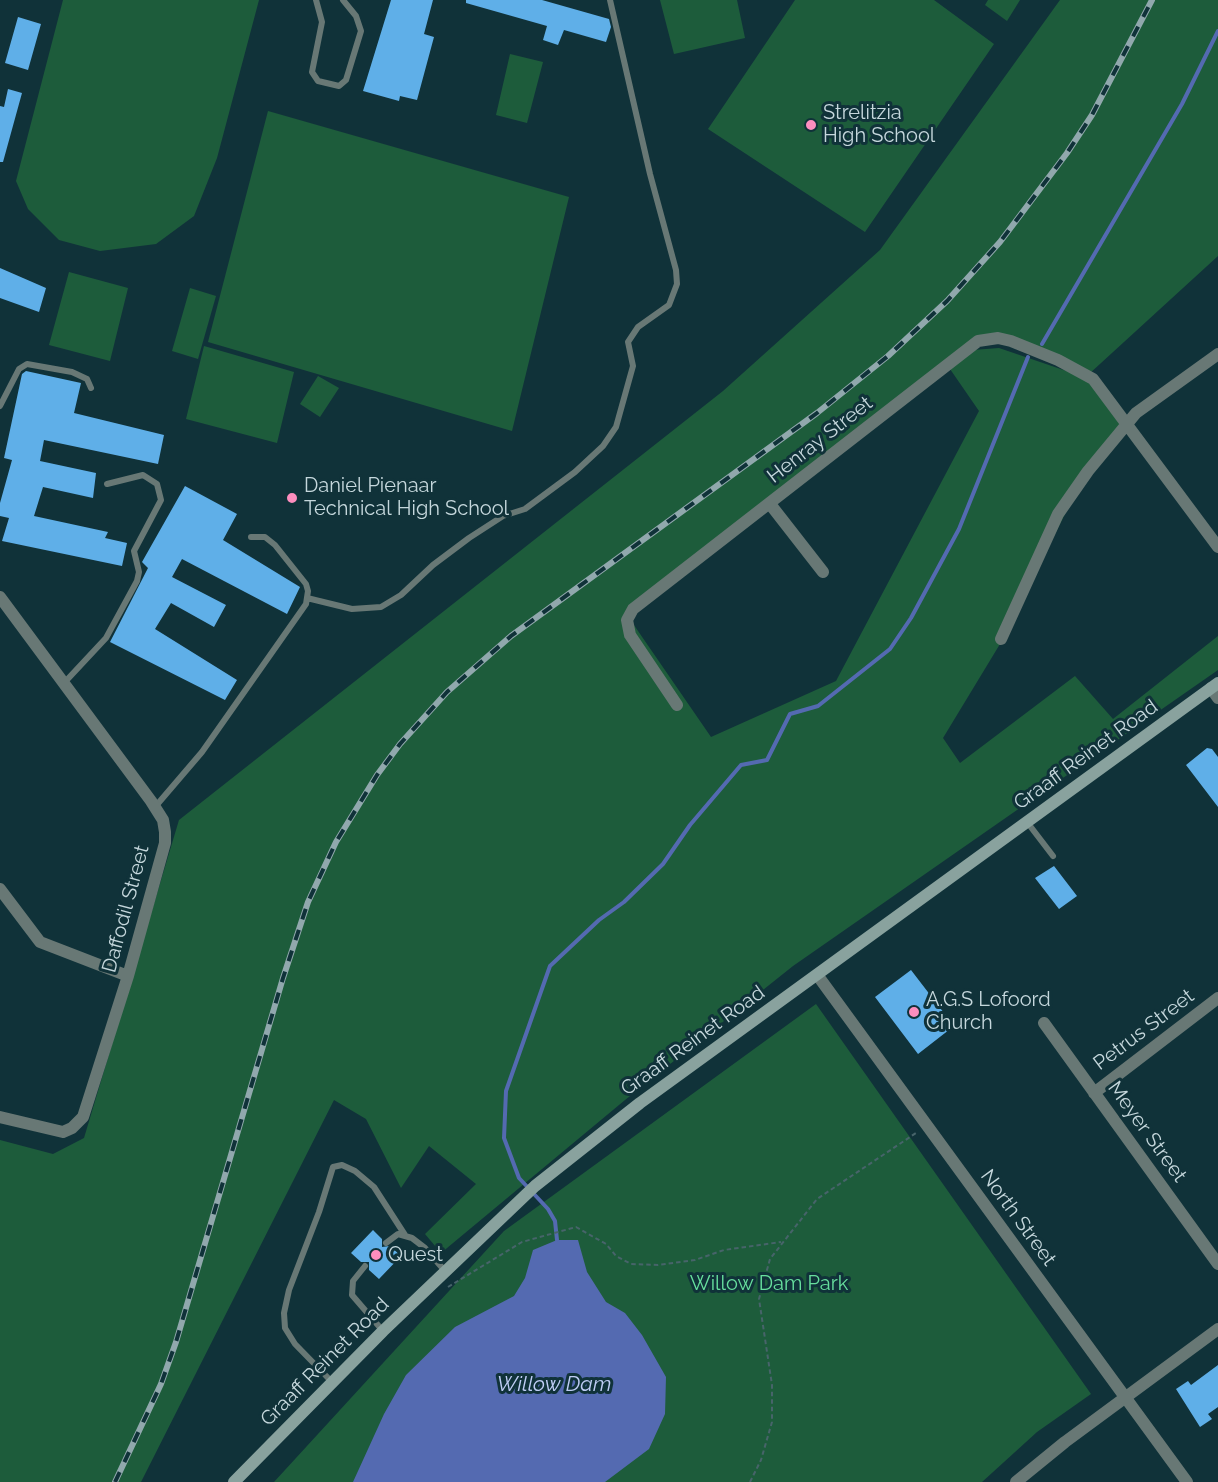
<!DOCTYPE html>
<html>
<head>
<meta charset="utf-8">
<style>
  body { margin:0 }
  canvas { display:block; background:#103239 }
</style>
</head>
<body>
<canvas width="1218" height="1482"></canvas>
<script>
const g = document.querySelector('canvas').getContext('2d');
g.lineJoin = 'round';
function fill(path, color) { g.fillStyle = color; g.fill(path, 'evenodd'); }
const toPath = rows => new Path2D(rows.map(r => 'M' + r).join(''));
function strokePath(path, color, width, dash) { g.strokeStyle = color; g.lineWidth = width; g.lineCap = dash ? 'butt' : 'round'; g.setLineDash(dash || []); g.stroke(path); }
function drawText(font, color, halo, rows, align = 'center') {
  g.font = font + ' Raleway,sans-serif'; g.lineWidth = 6; g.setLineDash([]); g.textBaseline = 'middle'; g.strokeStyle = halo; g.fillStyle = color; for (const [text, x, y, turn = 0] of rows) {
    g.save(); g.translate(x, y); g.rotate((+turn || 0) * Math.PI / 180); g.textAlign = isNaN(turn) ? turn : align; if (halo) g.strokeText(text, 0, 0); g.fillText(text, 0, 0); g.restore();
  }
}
const green = toPath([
  [63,0,259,0,217,158,194,216,156,244,100,251,59,240,28,209,16,181],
  [660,0,737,0,745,38,674,54],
  [795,0,934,0,994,44,865,232,708,129],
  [988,0,1020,0,1007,21,985,5],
  [1060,0,1218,0,1218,256,1089,374,1001,342,971,345,627,615,711,737,836,681,979,411,950,369,973,350,999,348,1087,378,1120,424,1087,470,1000,644,943,738,960,763,1075,676,1113,719,1218,636,1218,670,793,966,625,1100,441,1253,425,1234,476,1184,429,1146,401,1188,366,1119,334,1100,141,1482,0,1482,0,1140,53,1154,84,1138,179,820,723,391,880,250],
  [510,54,543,62,527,123,496,115],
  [268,111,569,197,512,431,208,342],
  [69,272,128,288,110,361,49,345],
  [190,288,216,296,198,359,172,351],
  [204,346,294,372,277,443,186,419],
  [318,376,339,388,320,417,300,404],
  [816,1004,1091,1394,1037,1432,982,1482,274,1482,504,1231]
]);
const water = toPath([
  [557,1240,578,1240,587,1272,606,1302,625,1313,642,1335,666,1377,665,1414,649,1449,605,1482,353,1482,384,1414,406,1375,455,1327,514,1296,525,1278,533,1250]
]);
const stream = toPath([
  [1042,344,1182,104,1218,31],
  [557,1240,555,1221,548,1209,519,1178,504,1138,506,1091,550,966,599,920,624,902,663,864,690,825,741,765,767,760,790,714,818,706,890,649,911,618,959,529,1028,357]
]);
const building = toPath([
  [391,0,433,0,424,34,434,37,417,100,400,96,399,101,363,91],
  [466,0,542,0,609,19,611,27,606,42,564,30,558,45,543,40,547,26,466,3],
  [18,17,41,24,28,70,5,63],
  [8,89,22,93,3,162,0,162,0,106,4,107],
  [0,268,46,288,39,312,0,298],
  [26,371,81,383,74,413,164,435,158,464,44,440,40,461,96,473,93,498,43,487,34,516,108,532,105,538,127,543,122,566,2,541,9,518,0,516,0,503,12,460,4,458,22,374],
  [185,486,237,514,223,540,300,587,287,614,182,559,172,577,226,605,214,627,171,603,155,629,237,680,225,700,110,642,148,568,142,562],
  [1207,748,1212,749,1218,757,1218,807,1186,765],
  [1054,866,1077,896,1059,909,1035,878],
  [911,970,954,1026,918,1054,875,997],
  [373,1230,382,1239,382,1247,390,1246,401,1256,379,1279,369,1270,369,1262,361,1262,351,1253],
  [1218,1365,1218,1407,1208,1414,1212,1419,1200,1427,1176,1389,1188,1381,1191,1385]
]);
const path = toPath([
  [448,1287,522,1242,576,1227,606,1244,616,1256,631,1264,658,1265,695,1260,724,1250,781,1242],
  [750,1482,761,1460,772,1422,772,1385,759,1299,770,1259,817,1199,916,1133]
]);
const service = toPath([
  [316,0,322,22,312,72,318,81,339,86,346,80,361,31,356,16,343,0],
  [0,406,19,369,27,364,72,372,87,379,91,388],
  [307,598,352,609,381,607,401,595,433,565,469,538,503,516,525,509,575,472,603,446,616,427,633,366,628,342,638,327,669,305,677,284,676,270,650,174,610,0],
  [64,683,106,638,137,581,139,572,134,551,161,500,157,484,143,475,107,484],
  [155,807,202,752,306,604,308,591,306,584,275,545,265,537,251,537],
  [1027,822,1053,856],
  [386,1243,398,1234,412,1238,425,1248,445,1271],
  [365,1266,353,1281,352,1295,383,1331],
  [332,1382,295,1344,285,1328,284,1313,289,1290,319,1212,333,1167,342,1165,355,1171,374,1187,405,1235]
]);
const minor = toPath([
  [770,504,823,572],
  [0,597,151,801,163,820,165,832,165,843,128,976,83,1117,72,1128,63,1132,0,1117],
  [1001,639,1058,514,1088,471,1136,413,1218,354],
  [1211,688,1218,698],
  [677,705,630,635,627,620,633,609,978,341,998,338,1011,341,1058,360,1093,379,1218,547],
  [0,889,40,942,128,976],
  [1044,1023,1218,1264],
  [1094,1093,1218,998],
  [1016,1482,1065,1442,1218,1329]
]);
const tertiary = toPath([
  [818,976,1187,1482]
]);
const secondary = toPath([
  [234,1482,383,1331,535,1186,640,1103,1218,683]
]);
const rail = toPath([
  [115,1482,161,1384,176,1342,283,978,308,902,336,842,377,775,400,744,447,692,511,636,817,413,888,356,947,301,1000,242,1067,153,1092,115,1152,0]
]);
const markers = [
  [811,125,6,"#fd8ebe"],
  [292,498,6,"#fd8ebe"],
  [914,1012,6,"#fd8ebe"],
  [376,1255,6,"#fd8ebe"]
];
const poiNames = [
  ["Strelitzia",823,113],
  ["High School",823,136],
  ["Daniel Pienaar",304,486],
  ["Technical High School",304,509],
  ["A.G.S Lofoord",926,1000],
  ["Church",926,1023],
  ["Quest",388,1255]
];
const streetNames = [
  ["Henray Street",820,440,-38],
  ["Graaff Reinet Road",1086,755,-36],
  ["Daffodil Street",126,909,-75],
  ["Petrus Street",1144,1030,-37],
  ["Graaff Reinet Road",693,1041,-36],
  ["Meyer Street",1147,1132,54],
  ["North Street",1018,1218,54],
  ["Graaff Reinet Road",325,1362,-45]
];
const parkNames = [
  ["Willow Dam Park",769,1284]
];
const waterNames = [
  ["Willow Dam",554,1385]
];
fill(green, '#1d5c3b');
fill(water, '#546ab1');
strokePath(stream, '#546ab1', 4);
fill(building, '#5fafe8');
strokePath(path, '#47646a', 2, [4.5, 3]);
strokePath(service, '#687875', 6);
strokePath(minor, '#687875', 12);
strokePath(tertiary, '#687875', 12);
strokePath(secondary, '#89a29e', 12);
strokePath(rail, '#91a8ad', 6);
strokePath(rail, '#103239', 4, [11]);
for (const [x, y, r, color] of markers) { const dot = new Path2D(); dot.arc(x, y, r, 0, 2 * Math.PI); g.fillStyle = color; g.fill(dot); strokePath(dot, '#103239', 2); }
drawText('20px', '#c5d7dc', '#103239', poiNames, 'left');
drawText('20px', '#c5d7dc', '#103239', streetNames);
drawText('20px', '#67df9d', '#103239', parkNames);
drawText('italic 21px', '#bfcdf5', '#103239', waterNames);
</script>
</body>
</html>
